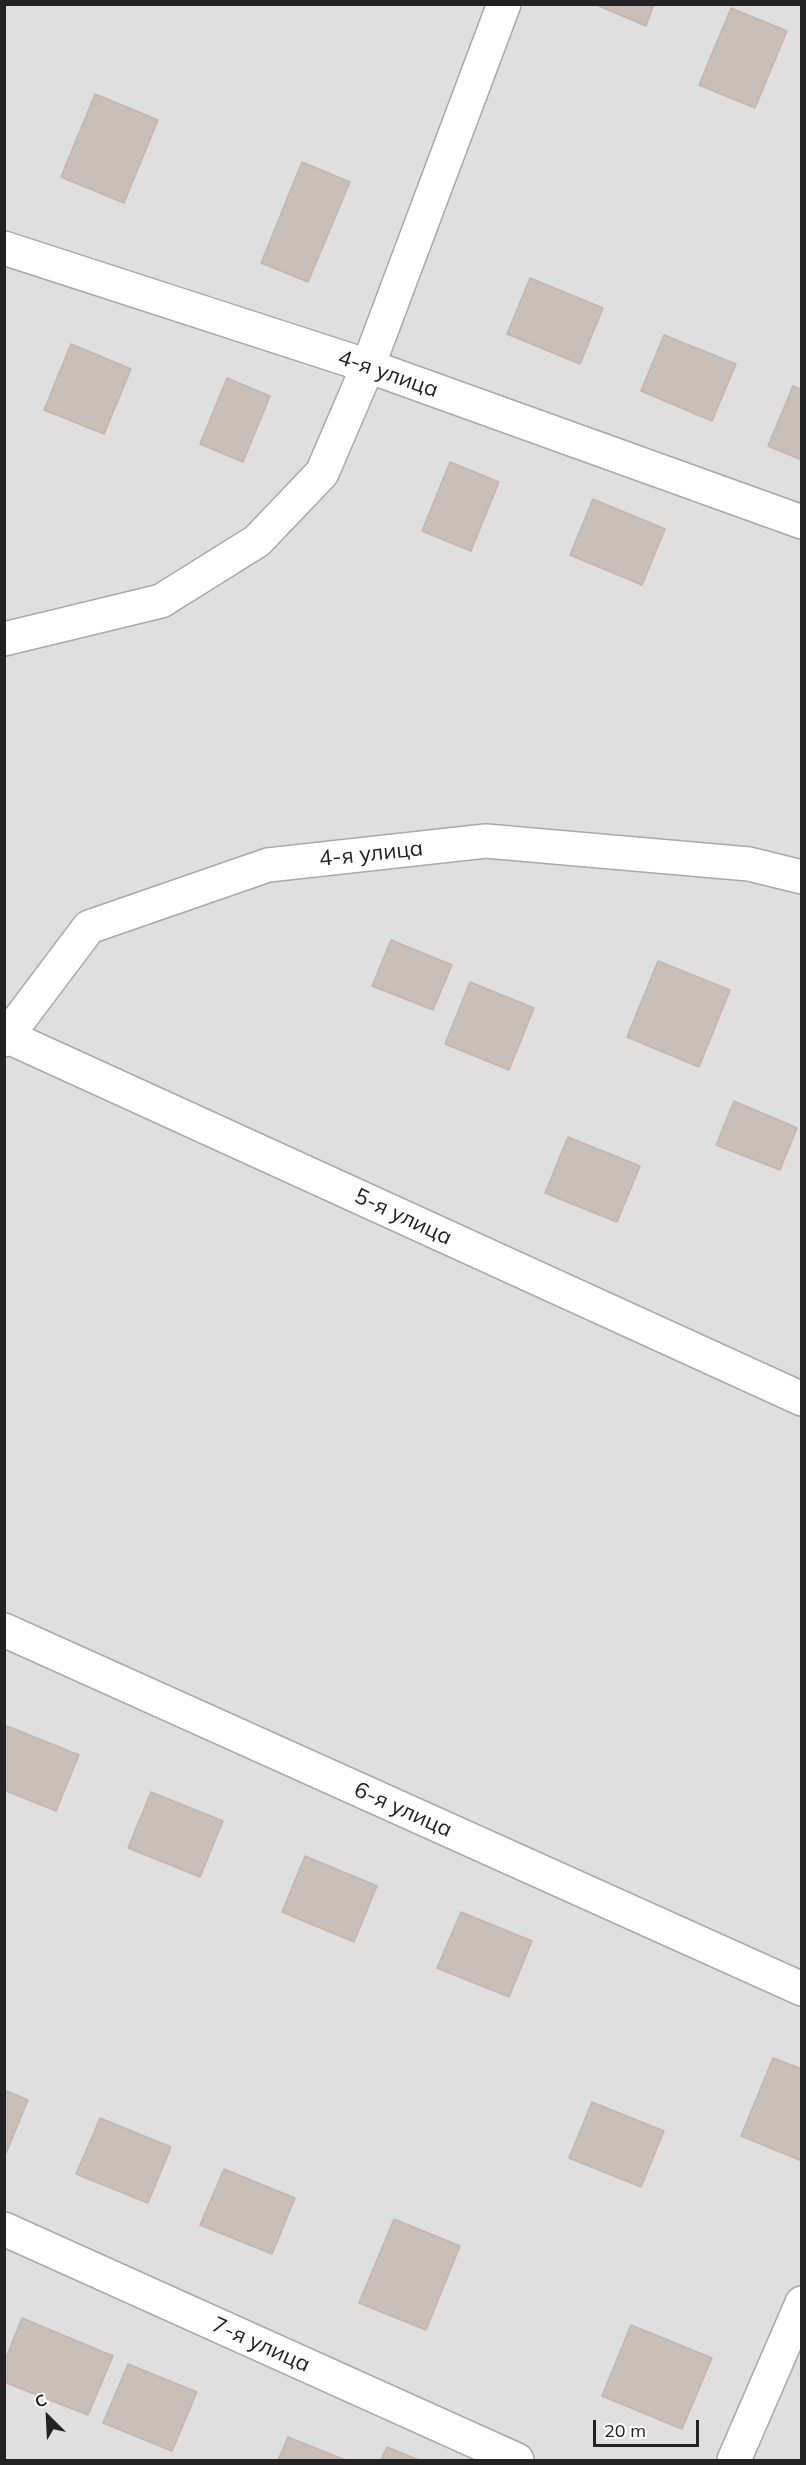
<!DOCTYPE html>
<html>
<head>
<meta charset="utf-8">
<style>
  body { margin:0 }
  #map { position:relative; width:806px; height:2465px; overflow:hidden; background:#f2efe9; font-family:Mulish,sans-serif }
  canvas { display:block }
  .frame { position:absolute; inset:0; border:6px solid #222; pointer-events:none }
  .north { position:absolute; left:18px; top:2387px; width:60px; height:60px; -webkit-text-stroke:4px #fff; paint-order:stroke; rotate:336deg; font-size:16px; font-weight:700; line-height:24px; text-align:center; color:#222 }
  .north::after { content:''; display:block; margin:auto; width:21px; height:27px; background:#222; clip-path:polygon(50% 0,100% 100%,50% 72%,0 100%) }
  .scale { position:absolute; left:593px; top:2420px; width:106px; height:27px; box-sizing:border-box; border:3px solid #222; border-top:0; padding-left:8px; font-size:18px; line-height:21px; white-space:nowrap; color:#222; -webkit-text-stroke:4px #fff; paint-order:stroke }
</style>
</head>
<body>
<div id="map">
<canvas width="806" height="2465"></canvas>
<div class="frame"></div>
<div class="north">С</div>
<div class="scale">20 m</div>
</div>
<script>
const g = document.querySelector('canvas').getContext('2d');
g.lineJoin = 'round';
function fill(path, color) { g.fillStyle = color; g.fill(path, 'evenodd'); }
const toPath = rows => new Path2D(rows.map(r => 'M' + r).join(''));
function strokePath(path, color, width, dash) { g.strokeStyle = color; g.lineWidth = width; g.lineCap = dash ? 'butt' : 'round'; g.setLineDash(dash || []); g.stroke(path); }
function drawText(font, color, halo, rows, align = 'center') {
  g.font = font + ' Mulish,sans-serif'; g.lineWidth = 4.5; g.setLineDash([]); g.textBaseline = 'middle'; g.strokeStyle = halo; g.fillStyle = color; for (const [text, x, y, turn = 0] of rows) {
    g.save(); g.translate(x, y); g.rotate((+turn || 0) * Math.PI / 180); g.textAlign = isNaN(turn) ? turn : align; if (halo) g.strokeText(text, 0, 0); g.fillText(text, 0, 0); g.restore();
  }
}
const residential = toPath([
  [5,5,801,5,801,2460,5,2460]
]);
const building = toPath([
  [594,4,654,4,646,26,594,4],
  [731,8,787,31,755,108,699,85,731,8],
  [95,94,158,120,124,203,61,177,95,94],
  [302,162,350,182,308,282,261,263,302,162],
  [530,278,603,308,580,364,507,334,530,278],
  [664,335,736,364,712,421,641,391,664,335],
  [71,344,131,369,104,434,44,410,71,344],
  [227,378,270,396,243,462,200,444,227,378],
  [793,386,802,390,802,460,768,446,793,386],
  [450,462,499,482,471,551,422,531,450,462],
  [593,499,665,529,642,585,570,555,593,499],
  [391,940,452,965,433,1010,372,986,391,940],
  [658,961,730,990,699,1067,627,1037,658,961],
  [470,982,534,1008,509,1070,445,1044,470,982],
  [734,1101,797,1128,780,1170,716,1145,734,1101],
  [568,1137,640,1166,617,1222,545,1193,568,1137],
  [7,1726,79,1755,56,1811,4,1790,4,1733,7,1726],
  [151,1792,223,1821,200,1877,128,1848,151,1792],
  [305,1856,377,1886,354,1942,282,1912,305,1856],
  [461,1912,532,1941,509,1997,437,1968,461,1912],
  [773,2058,802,2069,802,2161,741,2136,773,2058],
  [4,2090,28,2100,5,2156,4,2156,4,2090],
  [592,2102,664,2131,641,2187,569,2158,592,2102],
  [100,2118,171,2147,148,2203,76,2174,100,2118],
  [224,2169,295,2198,272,2254,200,2225,224,2169],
  [394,2219,460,2246,426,2330,359,2303,394,2219],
  [22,2318,113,2356,88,2415,4,2382,4,2363,22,2318],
  [631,2325,712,2358,682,2429,602,2396,631,2325],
  [128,2364,197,2392,172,2451,103,2423,128,2364],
  [288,2437,345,2460,278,2460,288,2437],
  [387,2447,419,2460,381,2460,387,2447]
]);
const minor = toPath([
  [4,248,368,366,802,522],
  [4,639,161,601,257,541,322,473,368,366,504,4],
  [4,1035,802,1399],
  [4,1040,89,927,268,865,486,841,749,864,802,877],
  [4,1630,802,1989],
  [4,2229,517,2460],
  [734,2460,802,2303]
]);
const streetNames = [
  ["4-я улица",388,374,19],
  ["4-я улица",371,854,-6],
  ["5-я улица",403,1217,25],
  ["6-я улица",403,1810,24],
  ["7-я улица",261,2345,24]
];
fill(residential, '#e0dfdf');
fill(building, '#c7bfb8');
strokePath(building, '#c4b6ab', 1.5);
strokePath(minor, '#a9a9a9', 36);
strokePath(minor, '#fff', 33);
drawText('22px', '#222', '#fff', streetNames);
</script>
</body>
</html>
